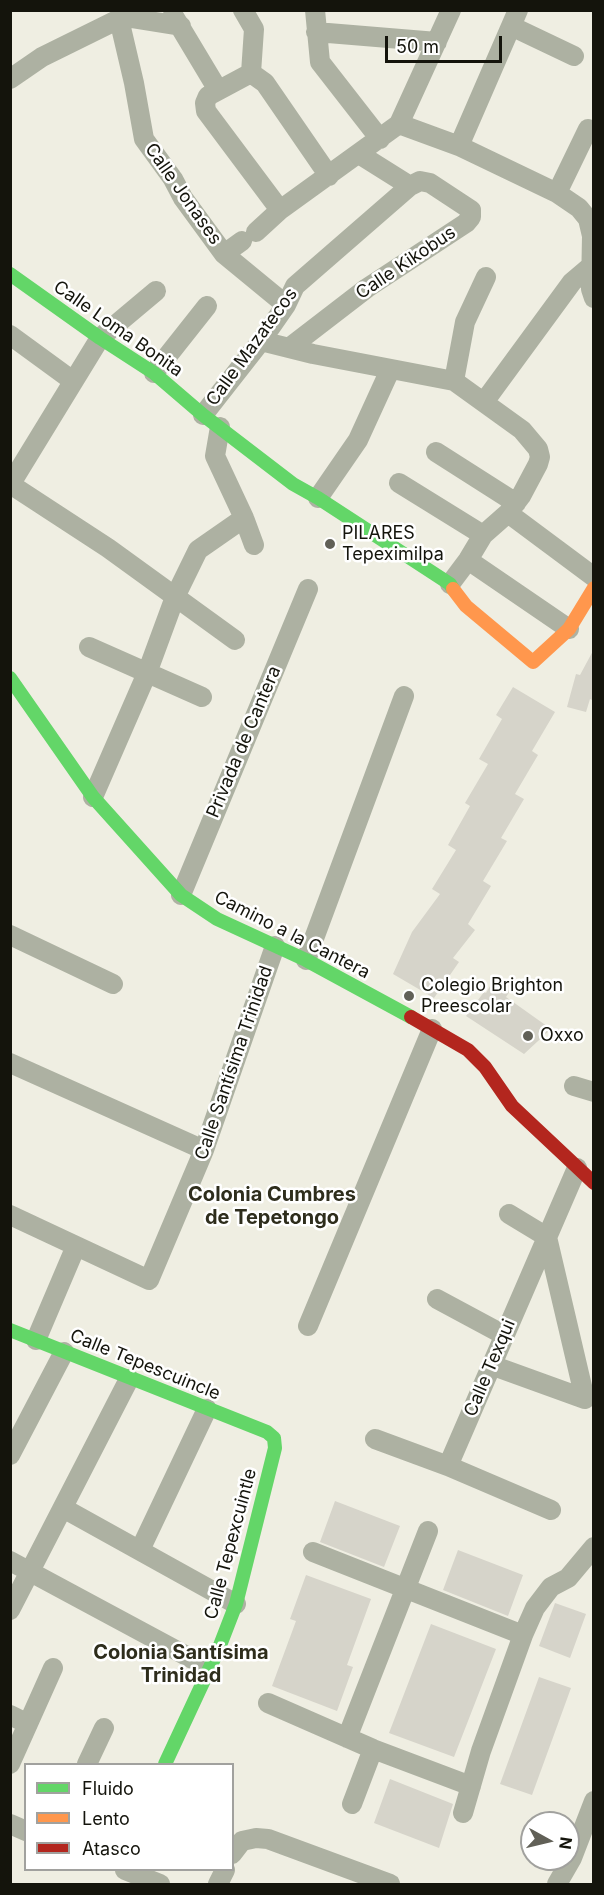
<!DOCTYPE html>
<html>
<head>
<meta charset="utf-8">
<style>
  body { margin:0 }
  #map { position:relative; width:604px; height:1895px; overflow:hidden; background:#efeee2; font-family:Inter,sans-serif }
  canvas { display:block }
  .frame { position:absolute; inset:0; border:12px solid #14140c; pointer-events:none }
  .legend { position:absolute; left:24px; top:1763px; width:210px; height:108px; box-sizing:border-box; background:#fff; border:2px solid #a1a19e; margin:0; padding:8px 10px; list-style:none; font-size:18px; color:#14140c }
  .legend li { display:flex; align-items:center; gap:12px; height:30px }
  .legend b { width:30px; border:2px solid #a1a19e }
  .north { position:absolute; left:520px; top:1811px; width:60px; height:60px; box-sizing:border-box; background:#fff; border:2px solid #a1a19e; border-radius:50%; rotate:98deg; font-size:16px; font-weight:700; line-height:24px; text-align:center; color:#14140c }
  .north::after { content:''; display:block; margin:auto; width:21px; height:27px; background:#616057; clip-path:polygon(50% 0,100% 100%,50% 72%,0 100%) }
  .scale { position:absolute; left:385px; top:36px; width:117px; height:27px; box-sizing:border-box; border:3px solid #14140c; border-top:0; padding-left:8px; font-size:18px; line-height:21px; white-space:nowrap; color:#14140c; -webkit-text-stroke:4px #fff; paint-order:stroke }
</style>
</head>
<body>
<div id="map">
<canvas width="604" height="1895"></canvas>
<div class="frame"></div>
<ul class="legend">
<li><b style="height:8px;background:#63d668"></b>Fluido</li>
<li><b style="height:8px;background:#ff974d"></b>Lento</li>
<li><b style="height:8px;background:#b3261e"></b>Atasco</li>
</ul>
<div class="north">N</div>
<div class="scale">50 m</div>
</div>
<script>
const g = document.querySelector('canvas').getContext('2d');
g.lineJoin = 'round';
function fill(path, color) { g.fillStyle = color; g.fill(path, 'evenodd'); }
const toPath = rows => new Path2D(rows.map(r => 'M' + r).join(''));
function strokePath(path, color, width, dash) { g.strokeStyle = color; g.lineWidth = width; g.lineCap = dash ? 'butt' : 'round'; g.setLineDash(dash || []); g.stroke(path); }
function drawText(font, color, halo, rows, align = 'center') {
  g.font = font + ' Inter,sans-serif'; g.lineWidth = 5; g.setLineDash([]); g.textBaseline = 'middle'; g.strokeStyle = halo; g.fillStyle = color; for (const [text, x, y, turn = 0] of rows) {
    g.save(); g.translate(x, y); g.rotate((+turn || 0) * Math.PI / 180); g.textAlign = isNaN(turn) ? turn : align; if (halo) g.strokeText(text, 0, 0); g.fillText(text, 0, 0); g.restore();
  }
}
const building = toPath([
  [594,649,594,701,590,699,586,712,567,707,576,674,580,675],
  [513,687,555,712,532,751,538,755,515,794,524,799,501,838,507,841,483,881,491,886,468,924,475,930,453,958,459,962,434,998,393,974,412,932,440,894,432,889,456,850,448,845,470,806,465,803,488,764,479,759,502,719,496,715],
  [493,981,510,991,506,997,551,1029,524,1054,466,1016,484,992,486,993],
  [335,1501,400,1526,384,1567,320,1542],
  [458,1550,523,1575,508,1616,443,1590],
  [306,1575,371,1599,347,1665,353,1667,337,1711,272,1686,296,1621,290,1619],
  [555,1603,586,1614,570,1658,539,1646],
  [431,1624,496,1649,454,1757,389,1733],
  [539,1677,571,1688,532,1795,500,1784],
  [390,1779,453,1804,439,1848,374,1823]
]);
const street = toPath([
  [243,10,254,29,251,73],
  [315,10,320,62,380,139],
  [173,15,218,90],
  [119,19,134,83,144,139,173,179,183,198,224,254,286,305],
  [511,26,574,56],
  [316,32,437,42],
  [251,73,208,96,205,103,206,111,280,210],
  [251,73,265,83,329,176],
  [10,79,42,57,119,19,131,18,181,26],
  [399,124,459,146,557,193,579,208,588,219,592,236,591,289,594,298],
  [459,146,518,10],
  [359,154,410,186],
  [557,193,588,129],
  [256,232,280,210,399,124,451,10],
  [224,254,242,241],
  [10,335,73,381],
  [261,341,313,354,454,381,522,430,538,449,540,457,538,464,521,496,508,513,483,535,468,560,450,584],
  [154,373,207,306],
  [454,381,465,322,486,277],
  [484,402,572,282,592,265],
  [203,415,261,341,286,305,295,286,410,186,420,181,430,183,471,210,471,217,466,223,367,288,289,348],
  [220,427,215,456,244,518,254,545],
  [436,452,516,503],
  [399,483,483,535],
  [10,484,108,548,235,640],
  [10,485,100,338,156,291],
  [318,498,358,440,390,370],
  [508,513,594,577],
  [468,560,569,629],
  [89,647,202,697],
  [93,797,147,673,175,597,198,550,244,518],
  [181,895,308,589],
  [10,935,113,984],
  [306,960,404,696],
  [10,1063,204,1150],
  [574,1086,594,1092],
  [509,1214,547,1237,585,1399],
  [10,1215,149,1280,204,1150,275,946],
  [437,1299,504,1335],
  [308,1326,432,1029],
  [36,1340,76,1246],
  [491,1365,585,1399],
  [375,1439,448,1466,551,1510],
  [10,1455,64,1352],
  [448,1466,577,1168],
  [63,1508,236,1604],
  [140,1550,207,1409],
  [313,1552,523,1635,535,1608,551,1587,568,1578,594,1547],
  [10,1561,209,1668],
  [10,1610,129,1379],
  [268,1703,373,1749,471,1786],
  [10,1715,28,1724],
  [347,1738,428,1531],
  [10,1764,53,1668],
  [87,1764,104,1728],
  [352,1804,373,1749],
  [463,1813,481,1751,523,1635],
  [10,1824,26,1831],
  [232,1854,242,1841,256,1838,268,1839,390,1884],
  [125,1870,160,1884],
  [218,1884,225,1870],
  [557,1884,572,1858,594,1801]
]);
const fast = toPath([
  [10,274,100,338,154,373,203,415,293,484,318,498,450,584,453,589],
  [10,678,93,797,181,895,217,919,306,960,411,1017],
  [10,1330,267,1432,274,1438,275,1448,236,1604,219,1648,165,1764]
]);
const slow = toPath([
  [453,589,466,606,533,662,569,629,594,588]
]);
const jam = toPath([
  [411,1017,468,1050,485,1067,512,1106,594,1183]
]);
const markers = [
  [330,544,6,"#616057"],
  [409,996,6,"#616057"],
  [528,1036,6,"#616057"]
];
const streetNames = [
  ["Calle Jonases",183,194,55],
  ["Calle Kikobus",406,263,-34],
  ["Calle Loma Bonita",118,329,35],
  ["Calle Mazatecos",252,347,-54],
  ["Privada de Cantera",244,742,-67],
  ["Camino a la Cantera",292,935,27],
  ["Calle Santísima Trinidad",234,1063,-71],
  ["Calle Tepescuincle",145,1365,22],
  ["Calle Texqui",490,1368,-67],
  ["Calle Tepexcuintle",231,1544,-75]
];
const poiNames = [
  ["PILARES",342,534],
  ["Tepeximilpa",342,555],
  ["Colegio Brighton",421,986],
  ["Preescolar",421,1007],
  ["Oxxo",540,1036]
];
const neighbourhoodNames = [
  ["Colonia Cumbres",272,1195],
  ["de Tepetongo",272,1218],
  ["Colonia Santísima",181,1653],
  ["Trinidad",181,1676]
];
fill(building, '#d6d4ca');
strokePath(street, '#adb1a2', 20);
strokePath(fast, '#63d668', 14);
strokePath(slow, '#ff974d', 14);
strokePath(jam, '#b3261e', 14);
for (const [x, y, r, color] of markers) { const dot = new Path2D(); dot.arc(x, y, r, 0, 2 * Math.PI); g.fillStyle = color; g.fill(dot); strokePath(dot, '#fff', 2); }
drawText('18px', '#14140c', '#fff', streetNames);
drawText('18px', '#14140c', '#fff', poiNames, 'left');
drawText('bold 20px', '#2e2d1c', '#fff', neighbourhoodNames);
</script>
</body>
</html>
